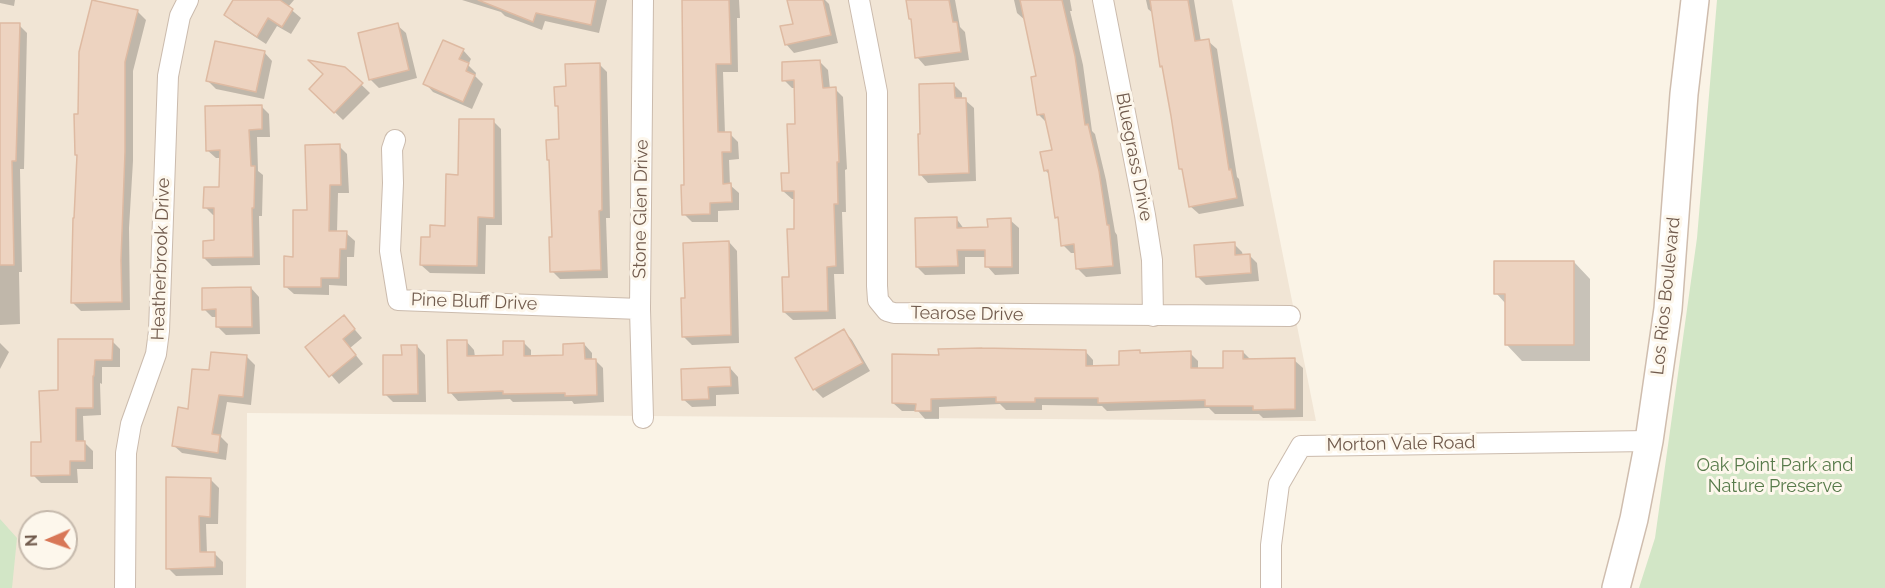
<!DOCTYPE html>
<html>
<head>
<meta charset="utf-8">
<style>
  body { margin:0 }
  #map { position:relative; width:1885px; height:588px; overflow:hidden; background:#faf3e6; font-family:Raleway,sans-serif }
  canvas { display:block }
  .north { position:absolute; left:18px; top:510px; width:60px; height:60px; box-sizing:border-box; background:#fdf7ec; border:2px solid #c5b9ac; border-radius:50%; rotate:268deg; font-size:16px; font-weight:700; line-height:24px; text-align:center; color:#715b4d }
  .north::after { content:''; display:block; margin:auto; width:21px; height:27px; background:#d87757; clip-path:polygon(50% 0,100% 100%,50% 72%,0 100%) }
</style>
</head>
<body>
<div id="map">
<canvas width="1885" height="588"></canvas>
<div class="north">N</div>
</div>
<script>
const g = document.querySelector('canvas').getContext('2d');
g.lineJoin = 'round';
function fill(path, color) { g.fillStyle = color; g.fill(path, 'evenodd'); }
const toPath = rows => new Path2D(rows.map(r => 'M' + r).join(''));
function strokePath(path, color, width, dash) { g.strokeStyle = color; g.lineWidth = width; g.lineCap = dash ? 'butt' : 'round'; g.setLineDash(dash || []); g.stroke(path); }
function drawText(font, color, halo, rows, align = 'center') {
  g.font = font + ' Raleway,sans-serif'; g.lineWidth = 6; g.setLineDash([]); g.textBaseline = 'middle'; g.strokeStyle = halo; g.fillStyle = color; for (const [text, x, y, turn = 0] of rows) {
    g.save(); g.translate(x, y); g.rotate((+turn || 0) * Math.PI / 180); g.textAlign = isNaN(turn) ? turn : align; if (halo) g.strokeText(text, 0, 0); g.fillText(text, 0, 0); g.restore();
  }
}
const residential = toPath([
  [0,0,1232,0,1316,421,247,413,246,588,0,588],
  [30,522,66,522,66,558,30,558]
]);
const green = toPath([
  [1717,0,1885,0,1885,588,1639,588,1655,538,1697,238],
  [0,519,17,538,12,588,0,588]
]);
const shadow = toPath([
  [0,0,15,0,14,6,0,3],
  [235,0,294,0,288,7,301,18,291,34,277,26,266,44,234,23,226,15],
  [462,0,607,0,599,33,545,21,542,30,505,16,501,12],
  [684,0,739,0,740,18,737,18,738,72,723,72,725,134,730,134,738,142,739,159,729,160,730,185,739,193,739,210,718,211,718,222,692,222,684,214,686,187],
  [800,0,825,0,829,4,838,43,794,53,786,44,794,25],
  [907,0,955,0,960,27,965,32,969,60,925,66,917,57,913,20],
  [1014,0,1070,0,1072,11,1070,11,1083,65,1092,131,1095,134,1106,180,1115,232,1117,235,1121,274,1086,277,1078,269,1076,253,1071,253,1063,245,1060,221,1057,217,1050,175,1045,170,1054,151,1047,123,1039,115,1038,77,1026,21,1017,13],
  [1146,0,1194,0,1201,42,1208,41,1217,49,1237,177,1239,179,1244,206,1199,214,1190,206,1184,172,1180,168,1154,14,1148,9],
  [138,12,146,20,133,71,133,161,129,228,130,310,81,311,73,303,79,157,76,155,79,115],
  [0,25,19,25,27,33,24,169,20,169,22,272,19,272,20,324,0,325],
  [397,25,406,33,417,78,379,88,370,79],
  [463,50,471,59,468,65,476,73,475,76,483,84,472,109,433,92,425,83],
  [264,52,272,61,264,99,216,89,208,81],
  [820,62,828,70,830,89,835,89,843,97,847,169,845,170,846,212,842,212,844,274,834,274,836,319,793,320,784,312,795,230,796,199,792,199,783,191,791,174,797,125,796,88,792,88,784,80],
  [599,64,607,72,610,218,606,218,608,278,560,279,552,271,561,141,560,109,557,106,568,88],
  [345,69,370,93,343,120,311,89],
  [954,85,962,93,962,100,965,100,974,108,976,181,928,183,920,174],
  [261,106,269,114,270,137,257,137,258,171,263,175,262,216,259,216,260,265,212,266,204,258,216,242,216,215,213,215,205,207,221,189,221,158,216,158,207,150],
  [493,121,501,129,502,225,486,225,485,274,430,273,421,265,431,239,446,227,460,176],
  [339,146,347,154,349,193,338,193,337,232,346,233,355,241,354,257,347,257,347,286,329,285,329,295,294,294,285,286,309,211],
  [956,218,964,229,989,229,1010,220,1019,228,1019,274,995,275,987,266,987,257,965,257,965,274,925,275,917,267],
  [729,242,737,251,739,343,692,345,683,336],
  [1234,244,1242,252,1243,256,1249,255,1257,263,1259,281,1206,285,1197,276],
  [1574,262,1590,279,1590,361,1522,361,1506,344,1506,304,1496,293],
  [251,288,259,297,260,334,226,335,217,326,217,317,212,317,204,309],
  [344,317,362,338,350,348,363,364,339,384,307,347],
  [844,331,852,340,870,371,823,398,814,389,797,358],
  [112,341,120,349,120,367,102,367,102,384,100,383,101,415,83,416,84,442,93,451,93,469,77,469,78,483,41,483,33,475,59,391],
  [466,341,474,350,475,357,504,356,523,342,531,350,531,357,565,357,584,344,592,353,592,360,595,360,603,368,604,402,574,404,572,401,513,402,510,399,458,401,450,392],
  [0,343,9,352,0,369],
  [417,346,425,355,426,402,393,402,385,394,403,357],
  [1085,351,1093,360,1093,368,1121,367,1139,352,1141,354,1190,353,1198,361,1198,370,1224,369,1243,352,1251,360,1294,360,1303,368,1303,417,1263,418,1259,414,1215,414,1209,408,1107,411,1102,406,1042,405,1042,410,1006,410,1000,404,939,407,939,419,925,419,918,411,902,411,893,403,940,356],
  [247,357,255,365,251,405,227,402,221,437,228,444,226,460,182,453,173,445,211,372],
  [730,368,738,377,739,394,716,395,716,406,692,407,683,399],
  [211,480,219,488,218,524,206,524,207,554,214,553,223,562,223,575,176,576,168,568]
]);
const building = toPath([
  [92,0,138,10,125,62,125,152,121,260,122,302,71,303,73,218,74,218,77,155,75,155,74,114,78,114,79,52,92,0],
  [233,0,280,0,293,9,282,27,268,18,257,37,224,15,233,0],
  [478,0,596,0,591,25,536,13,533,22,478,0],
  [682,0,729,0,731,64,716,64,718,132,731,132,731,152,722,152,723,184,731,183,732,202,710,203,710,214,682,215,681,185,684,185,682,0],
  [787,0,823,0,831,35,785,45,780,26,793,24,787,0],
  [906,0,949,0,953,22,957,22,961,52,915,58,911,19,909,19,906,0],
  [1020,0,1062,0,1075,56,1085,125,1088,124,1099,171,1107,225,1109,225,1113,266,1076,269,1074,244,1061,246,1058,217,1055,218,1048,170,1044,171,1040,152,1052,150,1044,114,1037,115,1031,77,1036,76,1020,0],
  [1150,0,1188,0,1195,41,1209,39,1229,170,1231,169,1237,198,1189,207,1182,169,1179,169,1171,116,1162,66,1160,67,1150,0],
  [0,23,20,23,16,161,12,161,14,265,0,265,0,23],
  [398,23,409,70,369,80,358,33,398,23],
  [443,40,464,49,459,59,469,63,466,71,475,75,463,102,423,84,443,40],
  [215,41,265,51,256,92,206,81,215,41],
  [308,60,345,67,363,83,334,113,309,89,323,74,308,60],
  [820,60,823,88,836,87,839,162,837,162,838,204,834,204,836,266,827,267,828,311,783,312,782,277,789,277,787,229,794,229,794,191,782,191,781,173,789,173,787,124,795,124,794,80,782,81,782,62,820,60],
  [600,63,602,210,599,211,601,270,550,272,549,237,552,237,549,160,547,160,546,140,559,139,558,106,555,106,554,87,566,86,565,64,600,63],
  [954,83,955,98,966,98,969,173,919,175,918,134,920,134,919,84,954,83],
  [262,105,262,129,249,130,251,166,255,166,254,208,252,208,253,257,203,258,203,241,214,240,214,208,203,208,204,187,219,187,220,150,206,151,205,106,262,105],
  [459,119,494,119,494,218,478,217,477,266,420,265,421,237,430,237,430,225,445,226,446,174,458,175,459,119],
  [340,144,341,185,330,185,329,231,347,231,346,249,340,249,339,278,321,278,321,287,284,287,284,256,293,257,293,210,307,210,305,145,340,144],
  [957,217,957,228,988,227,987,219,1011,218,1012,267,985,267,985,250,957,250,958,266,916,267,915,218,957,217],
  [729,241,731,335,682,337,681,298,685,298,683,243,729,241],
  [1235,242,1235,255,1250,254,1251,273,1196,277,1194,245,1235,242],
  [1494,261,1574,261,1574,345,1505,345,1505,294,1494,294,1494,261],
  [251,287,252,327,216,327,216,309,202,310,202,288,251,287],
  [344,315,355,329,343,339,356,355,329,377,305,347,344,315],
  [844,329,863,363,813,390,795,358,844,329],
  [58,339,113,339,112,360,95,360,94,376,93,376,93,408,76,408,76,441,85,441,85,461,70,461,70,475,31,476,31,442,41,442,39,391,58,390,58,339],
  [447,340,467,340,467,356,503,355,503,341,524,341,524,356,563,355,563,344,584,343,585,359,596,359,597,395,565,396,565,393,503,394,503,391,448,393,447,340],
  [401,345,417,345,418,394,383,395,383,355,402,355,401,345],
  [982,348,1086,350,1086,366,1119,365,1119,351,1140,350,1140,353,1191,351,1191,368,1223,368,1223,351,1243,351,1243,359,1295,358,1295,409,1253,410,1253,406,1205,406,1205,400,1098,403,1098,398,1035,398,1035,402,996,402,996,397,931,399,931,411,915,411,916,404,892,403,892,354,939,355,938,349,982,348],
  [211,352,247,355,243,397,219,395,212,434,220,435,218,453,172,446,178,407,188,409,192,369,209,370,211,352],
  [730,367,731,386,708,387,709,399,682,400,681,369,730,367],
  [166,477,211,478,210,517,199,516,200,552,215,552,215,567,166,569,166,477]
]);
const street = toPath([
  [643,0,640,309,643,418],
  [859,0,877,92,877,286,878,300,887,311,894,313,1290,316],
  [1103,0,1145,215,1152,260,1153,316],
  [395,140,392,149,393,183,390,251,398,300,640,309],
  [125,588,126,453,131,424,156,354,159,331,168,76,180,16,188,0],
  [1271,588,1271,545,1279,484,1301,446,1649,441]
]);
const secondary = toPath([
  [1616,588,1634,519,1649,441,1668,309,1684,94,1695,0]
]);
const streetNames = [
  ["Bluegrass Drive",1134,157,79],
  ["Stone Glen Drive",641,209,-89],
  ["Heatherbrook Drive",161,259,-88],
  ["Los Rios Boulevard",1666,296,-84],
  ["Pine Bluff Drive",474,302,2],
  ["Tearose Drive",967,314,1],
  ["Morton Vale Road",1401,444,-1]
];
const parkNames = [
  ["Oak Point Park and",1775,466],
  ["Nature Preserve",1775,487]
];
fill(residential, '#f1e5d5');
fill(green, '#d2e6c6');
fill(shadow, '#0003');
fill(building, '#edd3c0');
strokePath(building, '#debaa2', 1.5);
strokePath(street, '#cbbbad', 22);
strokePath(secondary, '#cfbdae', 30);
strokePath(street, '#fff', 20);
strokePath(secondary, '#fff', 27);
drawText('18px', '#715b4d', '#fdf7ec', streetNames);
drawText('18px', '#577a4a', '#fdf7ec', parkNames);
</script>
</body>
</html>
